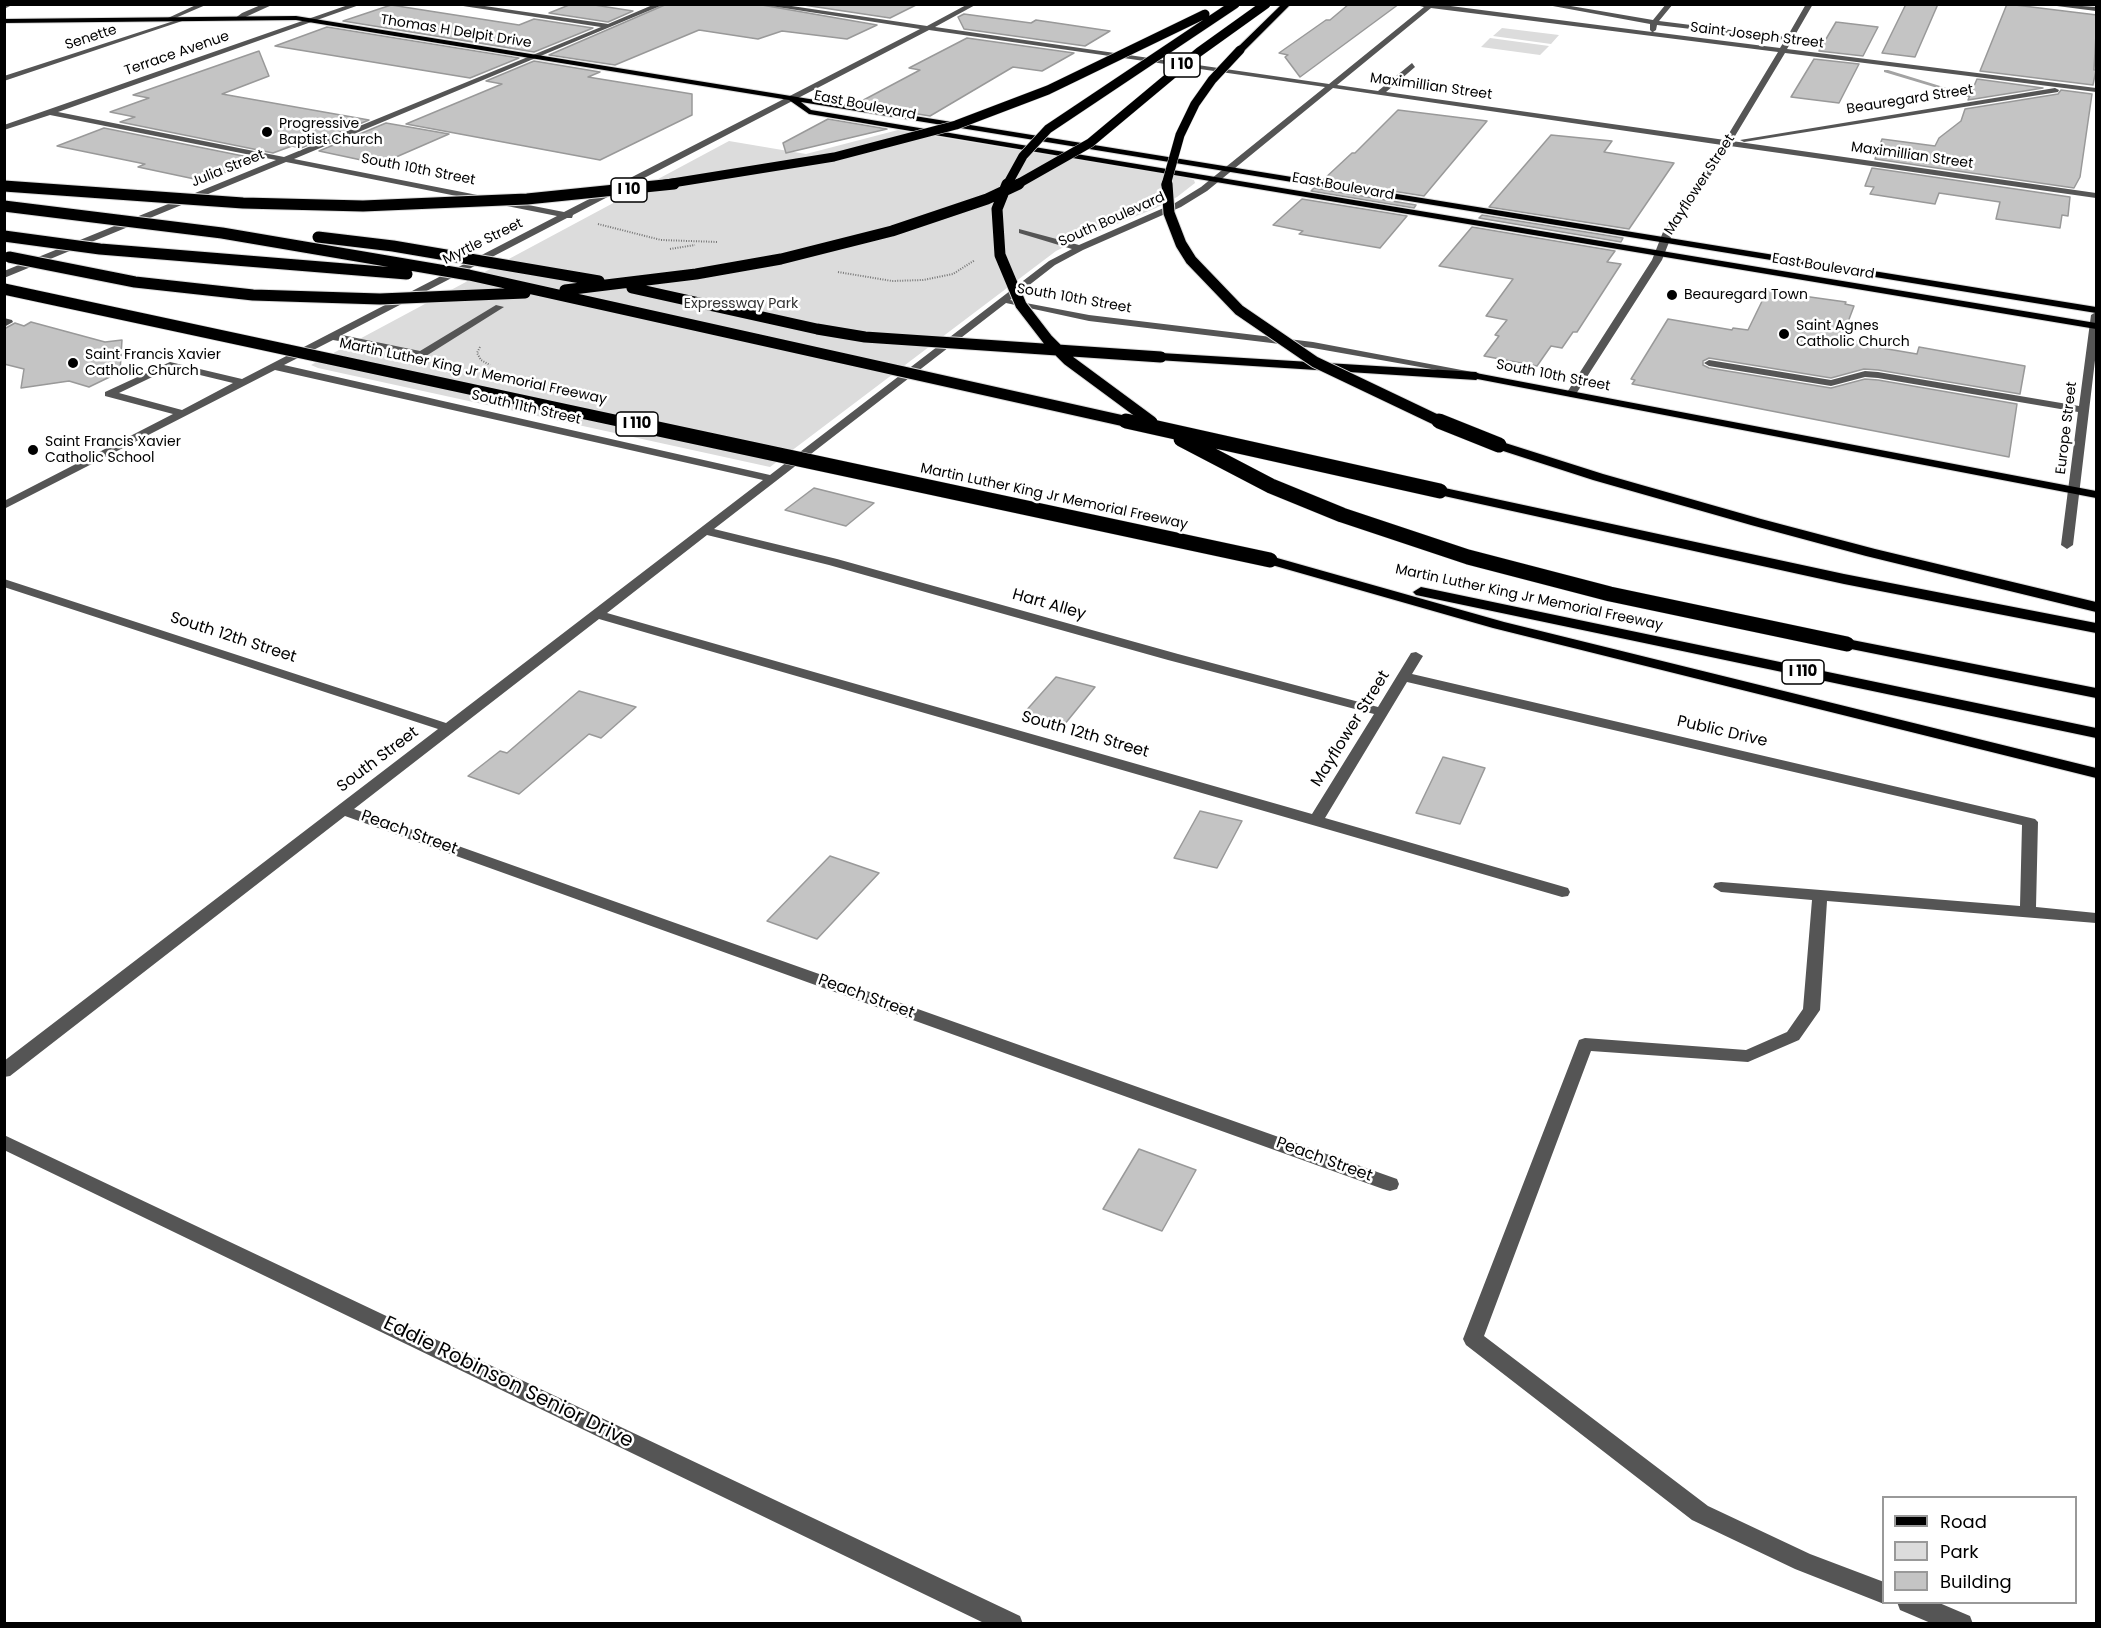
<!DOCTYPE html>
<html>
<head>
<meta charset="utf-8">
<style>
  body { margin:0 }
  #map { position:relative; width:2101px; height:1628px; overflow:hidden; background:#fff; font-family:Poppins,sans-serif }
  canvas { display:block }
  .frame { position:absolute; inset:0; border:6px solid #000; pointer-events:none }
  .legend { position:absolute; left:1882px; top:1496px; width:195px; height:108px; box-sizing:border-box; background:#fff; border:2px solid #999; margin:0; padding:8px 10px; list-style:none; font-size:18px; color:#000 }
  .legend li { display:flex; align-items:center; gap:12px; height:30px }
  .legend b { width:30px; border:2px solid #999 }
</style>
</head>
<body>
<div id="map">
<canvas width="2101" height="1628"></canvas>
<div class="frame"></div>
<ul class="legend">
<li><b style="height:8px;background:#000"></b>Road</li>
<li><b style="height:16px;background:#dcdcdc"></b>Park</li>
<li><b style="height:16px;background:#c4c4c4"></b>Building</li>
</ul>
</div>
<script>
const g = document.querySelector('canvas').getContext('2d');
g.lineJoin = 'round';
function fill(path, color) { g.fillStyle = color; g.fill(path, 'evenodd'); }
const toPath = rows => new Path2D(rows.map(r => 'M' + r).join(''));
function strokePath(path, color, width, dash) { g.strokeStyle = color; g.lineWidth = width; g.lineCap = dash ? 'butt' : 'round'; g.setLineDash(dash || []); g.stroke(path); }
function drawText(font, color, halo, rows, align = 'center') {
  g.font = font + ' Poppins,sans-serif'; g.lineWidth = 5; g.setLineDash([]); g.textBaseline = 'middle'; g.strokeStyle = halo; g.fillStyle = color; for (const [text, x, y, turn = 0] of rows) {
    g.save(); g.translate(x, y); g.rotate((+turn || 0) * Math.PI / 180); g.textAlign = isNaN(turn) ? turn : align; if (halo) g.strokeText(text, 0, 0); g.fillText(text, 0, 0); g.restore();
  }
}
const green = toPath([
  [1502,28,1559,35,1551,44,1493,36],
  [1490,38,1549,46,1540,55,1481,47],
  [898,130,1188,178,1194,180,1195,183,1177,197,1156,208,1080,239,1056,251,770,467,318,368,311,365,729,141,806,154]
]);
const stream = toPath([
  [1884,70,1888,70,1976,97,1971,98,1884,72,1884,70]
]);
const building = toPath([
  [588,4,633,11,608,22,549,13,569,5,588,4],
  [667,4,756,4,877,25,847,39,782,31,758,39,699,30,615,65,549,55,667,4],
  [797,4,918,4,890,18,797,4],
  [1349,4,1399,4,1300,77,1285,57,1288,55,1279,53,1326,20,1330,20,1349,4],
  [1906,4,1938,4,1915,57,1882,53,1906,4],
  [2007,4,2097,15,2094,70,2096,70,2093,85,1980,71,2007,4],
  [391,5,519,25,534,19,593,28,534,52,343,21,391,5],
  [964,14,1031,23,1036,20,1110,31,1085,46,964,29,958,17,964,14],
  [1836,22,1878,27,1863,56,1819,51,1836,22],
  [327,27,519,58,470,78,275,46,327,27],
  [967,38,1074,53,1042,71,1013,67,930,116,856,104,920,70,909,68,967,38],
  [259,51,269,76,222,94,369,120,301,148,292,146,273,153,120,122,135,117,110,112,149,98,133,95,259,51],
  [1814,59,1859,64,1839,103,1791,97,1814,59],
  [534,61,600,72,588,77,692,94,692,115,600,160,406,124,502,84,486,81,534,61],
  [1977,79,2043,88,1968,100,1977,79],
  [2061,90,2092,94,2080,177,2074,188,1875,159,1882,139,1935,146,1939,138,1961,121,1965,109,2058,94,2061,90],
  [1398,110,1487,121,1424,196,1323,180,1352,153,1355,153,1398,110],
  [828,119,887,129,786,153,783,143,828,119],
  [386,123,449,134,380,164,319,151,386,123],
  [104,128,258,159,204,181,138,167,145,164,57,146,104,128],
  [1551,135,1612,141,1604,152,1674,163,1629,229,1489,207,1551,135],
  [1872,168,2070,197,2068,216,2062,215,2060,228,1996,219,2000,202,1939,193,1935,204,1870,194,1874,187,1865,186,1872,168],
  [1314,188,1416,205,1414,208,1311,191,1314,188],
  [1302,199,1407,216,1380,248,1299,234,1303,231,1273,225,1302,199],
  [1482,215,1623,238,1621,242,1479,218,1482,215],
  [1472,227,1615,251,1607,262,1621,264,1577,332,1573,332,1562,348,1551,346,1537,366,1484,356,1499,336,1495,335,1507,320,1486,316,1513,279,1439,266,1472,227],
  [1767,291,1846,302,1845,304,1854,306,1842,338,1858,341,1858,344,1917,354,1919,347,2025,366,2020,394,1878,370,1864,369,1831,378,1709,358,1703,361,1703,365,1709,368,1831,388,1865,379,1878,380,2017,404,2009,457,1632,384,1635,380,1631,379,1668,319,1732,330,1733,328,1748,330,1767,291],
  [31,322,105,342,122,340,120,372,89,387,69,381,21,388,24,369,4,364,4,329,15,323,24,326,31,322],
  [814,488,874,503,846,526,785,510,814,488],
  [1056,677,1095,687,1064,725,1024,713,1056,677],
  [579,691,636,707,601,738,589,734,519,794,468,776,500,751,507,753,579,691],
  [1443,757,1485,768,1460,824,1416,813,1443,757],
  [1200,811,1242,821,1217,868,1174,858,1200,811],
  [830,856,879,873,817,939,767,921,830,856],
  [1139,1149,1196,1170,1162,1231,1103,1209,1139,1149]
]);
const path = toPath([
  [598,224,661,240,718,242],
  [670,249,695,245],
  [838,272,892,281,923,280,953,274,975,260],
  [480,347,477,353,481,360,490,365]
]);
const minor = toPath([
  [4,4,14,4,4,9,4,4],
  [198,4,208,4,173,19,168,18,198,4],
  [263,4,274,4,239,20,234,19,242,13,263,4],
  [351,4,362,4,58,112,284,157,601,27,450,4,471,4,608,24,655,4,665,4,294,159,564,212,920,29,758,4,778,4,927,26,968,4,977,4,935,27,1329,84,1424,7,1412,4,1435,4,1652,32,1650,30,1650,24,1542,4,1559,4,1653,20,1666,4,1673,4,1659,21,1787,37,1806,4,1813,4,1787,49,2096,88,2096,92,1785,53,1732,141,2096,193,2096,198,1730,146,1673,232,1662,260,1576,394,1571,397,1566,394,1652,260,1663,232,1722,145,1333,88,1207,191,1181,207,1083,250,1055,265,1010,300,1089,315,1313,342,1467,371,1471,372,1471,376,1313,348,1089,321,1006,303,714,529,837,559,1178,654,1378,707,1411,653,1416,652,1423,656,1412,674,2035,819,2038,822,2036,907,2096,913,2096,923,1827,901,1820,1010,1799,1040,1748,1062,1591,1051,1484,1336,1708,1506,1810,1554,1884,1582,1884,1602,1888,1602,1884,1604,1795,1569,1692,1520,1466,1345,1463,1339,1579,1040,1585,1038,1746,1050,1787,1032,1803,1009,1812,900,1721,892,1713,887,1715,883,1721,882,2020,906,2022,825,1407,682,1325,818,1568,888,1570,892,1568,896,1562,897,599,619,354,809,1397,1179,1399,1184,1397,1189,1390,1191,1383,1189,345,816,10,1076,4,1077,4,1061,438,729,4,587,4,579,446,723,763,480,275,370,4,509,4,501,173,414,105,396,105,392,170,362,242,379,557,216,286,162,4,278,4,271,276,160,50,115,4,130,4,125,351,4],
  [1431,8,1778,52,1725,140,1386,92,1415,67,1412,63,1378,91,1337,85,1431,8],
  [1657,25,1785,40,1780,48,1653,32,1656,30,1657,25],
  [929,30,1325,87,1201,187,1175,203,1079,245,1019,229,1019,233,1072,249,1049,261,770,475,284,365,333,340,426,356,504,307,496,305,420,351,342,335,567,218,572,218,573,215,929,30],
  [171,368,233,383,182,410,119,393,171,368],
  [707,535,829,565,1168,660,1374,714,1312,814,607,613,707,535],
  [2054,4,2096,7,2096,11,2057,6,2054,4],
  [183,18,188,19,4,81,4,76,183,18],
  [2055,88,2059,90,2058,92,1744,142,1740,140,2055,88],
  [2096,312,2096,352,2073,545,2067,549,2061,545,2078,412,1878,378,1865,377,1831,386,1709,366,1704,363,1709,360,1831,380,1865,371,1878,372,2079,406,2091,315,2096,312],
  [4,318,12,320,13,322,4,327,4,318],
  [4,1135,1020,1616,1023,1624,986,1624,4,1150,4,1135],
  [1897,1602,1937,1602,1970,1616,1973,1624,1933,1624,1900,1610,1897,1602]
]);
const major = toPath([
  [296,16,2096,307,2096,313,801,102,811,110,2096,323,2096,329,809,114,789,100,296,20,4,23,4,19,296,16],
  [1476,373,2096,491,2096,498,1472,378,1472,374,1476,373]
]);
const highway = toPath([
  [1282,4,1291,4,1243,52,1237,52,1237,48,1282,4],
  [1161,353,1476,372,1482,376,1476,380,1157,360,1155,357,1161,353],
  [1499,441,1603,474,1761,519,1875,549,2096,602,2096,612,1866,556,1751,525,1593,480,1494,448,1492,445,1494,442,1499,441],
  [1440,487,1844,574,2096,623,2096,633,1844,584,1435,494,1433,491,1440,487],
  [1270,556,1504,622,2096,768,2096,778,1493,628,1265,563,1263,560,1265,557,1270,556],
  [1421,587,2096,728,2096,738,1416,595,1413,592,1421,587],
  [1847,639,2096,688,2096,698,1841,647,1839,644,1847,639]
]);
const highwayBridgeFar2 = toPath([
  [660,185,834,157,956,125,1048,90,1205,14],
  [1007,185,1023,156,1048,129,1235,4],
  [1016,185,1090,143,1199,52,1266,4],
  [1166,185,1180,135,1195,104,1212,80,1240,50]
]);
const highwayBridgeFar1 = toPath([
  [1007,184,997,209,1000,255,1021,305,1048,340,1068,360,1152,422],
  [1167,184,1169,213,1181,244,1191,260,1239,310,1315,362,1443,423],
  [4,186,243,203,363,206,527,199,674,184],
  [4,206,222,233,469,275,1133,423],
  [4,236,100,249,407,274],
  [318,237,393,246,599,281],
  [9,257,135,282,253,295,380,299,525,293],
  [632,288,817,329,865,337,1161,357],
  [4,289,628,423],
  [565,290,696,274,781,259,892,231,987,199,1019,184]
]);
const highwayBridge = toPath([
  [621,421,1270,560],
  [1126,421,1440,491],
  [1439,421,1499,445],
  [1181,439,1271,486,1342,515,1468,557,1610,594,1847,644]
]);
const markers = [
  [267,132,6,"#000"],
  [1672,295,6,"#000"],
  [1784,334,6,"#000"],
  [73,363,6,"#000"],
  [33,450,6,"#000"]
];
const farStreetnames = [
  ["Thomas H Delpit Drive",456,32,9],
  ["Saint Joseph Street",1757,36,7],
  ["Senette",91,38,-18],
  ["Terrace Avenue",177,54,-19],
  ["Maximillian Street",1431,87,8],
  ["Beauregard Street",1910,100,-9],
  ["East Boulevard",865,106,11],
  ["Maximillian Street",1912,156,8],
  ["Julia Street",228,169,-22],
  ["South 10th Street",418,170,11],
  ["Mayflower Street",1700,185,-57],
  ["East Boulevard",1343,187,10],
  ["South Boulevard",1112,220,-24],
  ["Myrtle Street",483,242,-26],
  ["East Boulevard",1823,267,9],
  ["South 10th Street",1074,299,10],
  ["Martin Luther King Jr Memorial Freeway",473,372,12],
  ["South 10th Street",1553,376,11],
  ["South 11th Street",526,408,13],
  ["Europe Street",2067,428,-83],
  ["Martin Luther King Jr Memorial Freeway",1054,497,12],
  ["Martin Luther King Jr Memorial Freeway",1529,598,12]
];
const farPoinames = [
  ["Progressive",279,124],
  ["Baptist Church",279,140],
  ["Beauregard Town",1684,295],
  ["Saint Agnes",1796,326],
  ["Catholic Church",1796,342],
  ["Saint Francis Xavier",85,355],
  ["Catholic Church",85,371],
  ["Saint Francis Xavier",45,442],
  ["Catholic School",45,458]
];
const farParknames = [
  ["Expressway Park",741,304]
];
const shields = [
  [1182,65,36],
  [629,190,36],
  [637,424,42],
  [1803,672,42]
];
const shieldNames = [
  ["I 10",1182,65],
  ["I 10",629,190],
  ["I 110",637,424],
  ["I 110",1803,672]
];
const streetNames = [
  ["Hart Alley",1049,605,16],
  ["South 12th Street",233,638,18],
  ["Mayflower Street",1351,729,-58],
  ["Public Drive",1722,732,13],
  ["South 12th Street",1085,735,16],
  ["South Street",378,760,-37],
  ["Peach Street",409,833,20],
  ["Peach Street",866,997,20],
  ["Peach Street",1324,1160,20]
];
const nearStreetnames = [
  ["Eddie Robinson Senior Drive",508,1383,26]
];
fill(green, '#dcdcdc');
fill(stream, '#a3a3a3');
fill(building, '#c4c4c4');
strokePath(building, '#999', 1.5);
strokePath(major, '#dbdbdb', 2);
strokePath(highway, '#dbdbdb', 2);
strokePath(path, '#777', 2, [1, 1.5]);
fill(minor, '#555');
fill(major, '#000');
fill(highway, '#000');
strokePath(highwayBridgeFar2, '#dbdbdb', 10, []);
strokePath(highwayBridgeFar1, '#dbdbdb', 13, []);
strokePath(highwayBridge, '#dbdbdb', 16, []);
strokePath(highwayBridgeFar2, '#000', 9);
strokePath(highwayBridgeFar1, '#000', 11);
strokePath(highwayBridge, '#000', 15);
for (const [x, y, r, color] of markers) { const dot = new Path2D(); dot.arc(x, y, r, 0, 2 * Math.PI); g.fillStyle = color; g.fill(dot); strokePath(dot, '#fff', 2); }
drawText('14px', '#000', '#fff', farStreetnames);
drawText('14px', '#000', '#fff', farPoinames, 'left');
drawText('14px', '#333', '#fff', farParknames);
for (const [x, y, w] of shields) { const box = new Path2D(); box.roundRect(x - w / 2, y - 12, w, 24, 4.5); g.fillStyle = '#fff'; g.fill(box); strokePath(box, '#000', 1.5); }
drawText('bold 15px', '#000', null, shieldNames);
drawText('16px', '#000', '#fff', streetNames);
drawText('20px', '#000', '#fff', nearStreetnames);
</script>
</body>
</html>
